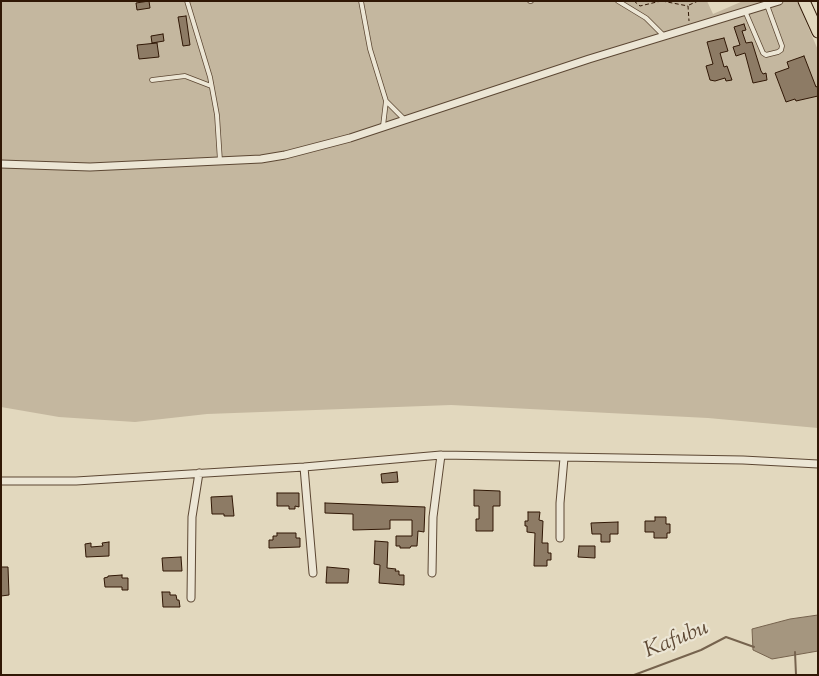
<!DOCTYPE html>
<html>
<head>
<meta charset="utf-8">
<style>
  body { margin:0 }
  #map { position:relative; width:819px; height:676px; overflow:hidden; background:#e2d8be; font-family:"Sorts Mill Goudy",serif }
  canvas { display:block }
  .frame { position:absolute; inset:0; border:2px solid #301705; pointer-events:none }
</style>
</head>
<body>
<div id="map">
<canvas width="819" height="676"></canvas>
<div class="frame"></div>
</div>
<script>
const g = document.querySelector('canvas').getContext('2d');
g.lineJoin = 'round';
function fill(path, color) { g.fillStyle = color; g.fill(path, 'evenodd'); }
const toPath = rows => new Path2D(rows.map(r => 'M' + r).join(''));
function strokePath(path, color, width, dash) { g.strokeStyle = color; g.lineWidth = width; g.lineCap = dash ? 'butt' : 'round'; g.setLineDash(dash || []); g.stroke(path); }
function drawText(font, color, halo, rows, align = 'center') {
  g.font = font + ' "Sorts Mill Goudy",serif'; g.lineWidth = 4.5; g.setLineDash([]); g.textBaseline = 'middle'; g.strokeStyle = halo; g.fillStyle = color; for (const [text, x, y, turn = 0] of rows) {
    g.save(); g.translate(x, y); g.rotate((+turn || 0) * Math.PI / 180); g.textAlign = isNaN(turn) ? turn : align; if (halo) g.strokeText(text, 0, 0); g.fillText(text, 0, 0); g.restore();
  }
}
const green = toPath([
  [1,1,707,1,713,14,743,1,797,1,818,50,818,428,708,418,451,405,207,414,135,422,59,417,1,407]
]);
const water = toPath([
  [818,615,818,651,772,659,753,650,752,629,790,619,818,615]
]);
const stream = toPath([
  [795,652,796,675],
  [634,675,701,650,726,637,754,647]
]);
const building = toPath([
  [149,1,150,8,137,10,136,3,149,1],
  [186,16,190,45,183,46,178,17,186,16],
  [744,24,746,30,742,31,746,43,752,42,761,71,763,74,766,73,767,80,753,83,745,53,736,56,733,47,740,45,734,27,744,24],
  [163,34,164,41,152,43,151,36,163,34],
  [724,38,728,51,720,53,724,67,727,66,732,80,726,81,725,78,715,81,710,80,706,66,713,64,707,42,724,38],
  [157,43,159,57,139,59,137,45,157,43],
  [804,56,816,87,818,86,818,96,796,101,795,99,786,102,775,73,789,68,787,62,804,56],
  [397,472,398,482,382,483,381,474,397,472],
  [474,490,500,491,500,506,493,506,493,531,476,531,476,519,479,519,479,506,474,506,474,490],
  [277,493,299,493,299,507,295,506,295,509,289,509,289,506,277,506,277,493],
  [232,496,234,516,224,516,224,514,212,514,211,497,232,496],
  [325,503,425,507,424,532,418,531,417,546,411,546,410,548,400,548,400,546,396,546,396,536,412,536,412,520,390,520,390,529,353,530,353,514,325,513,325,503],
  [528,512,540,512,539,520,543,521,542,543,548,543,548,553,551,553,551,560,547,560,547,566,534,566,535,533,527,532,527,526,525,526,525,521,528,521,528,512],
  [655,517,666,517,666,524,670,524,670,533,667,533,667,538,654,538,654,532,645,532,645,521,655,521,655,517],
  [618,522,618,534,610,534,610,542,601,542,601,534,592,534,591,523,618,522],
  [277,533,296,533,296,538,300,538,300,547,269,548,269,540,273,540,273,536,277,536,277,533],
  [375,541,388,542,387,568,396,569,395,571,399,571,399,575,404,575,404,585,379,583,380,565,374,564,375,541],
  [109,542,109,556,86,557,85,544,91,543,91,547,103,546,102,543,109,542],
  [579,546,595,546,595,558,578,557,579,546],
  [181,557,182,571,163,571,162,558,181,557],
  [1,567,8,567,9,595,1,596,1,567],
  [327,567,349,569,348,583,326,583,327,567],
  [122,575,122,578,128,578,128,590,122,590,122,587,105,587,104,578,108,577,108,576,122,575],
  [162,592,170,592,170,595,176,595,177,600,179,600,180,607,163,607,162,592]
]);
const path = toPath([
  [634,1,640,6,661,1],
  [662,1,688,6,689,21],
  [689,5,698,1]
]);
const service = toPath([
  [187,1,210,77,217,115,220,161],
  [361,1,370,49,386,101,404,119],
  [530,1,531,1],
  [618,1,646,18,664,36],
  [745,11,763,53,766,55,778,52,781,50,782,46,767,5],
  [152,80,185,76,211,86],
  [383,126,386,101]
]);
const minor = toPath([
  [1,164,90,167,261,159,285,155,350,138,589,59,779,1],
  [304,467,313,573],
  [1,481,76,481,304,467,441,455,743,460,818,464],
  [560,538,560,503,564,458],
  [432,573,433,517,441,455],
  [191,598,192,517,199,473]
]);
const trunk = toPath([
  [804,1,818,32]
]);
const waterNames = [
  ["Kafubu",677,641,-22]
];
fill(green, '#c4b79f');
fill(water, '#a5967f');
strokePath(water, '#76634e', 1);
strokePath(stream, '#76634e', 2);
fill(building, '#8d7b65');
strokePath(building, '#301705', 1);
strokePath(service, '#5c4733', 5.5);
strokePath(minor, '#5c4733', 9);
strokePath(trunk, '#301705', 13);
strokePath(path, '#301705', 1, [4, 2.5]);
strokePath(service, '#ece6d5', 4);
strokePath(minor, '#ece6d5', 7);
strokePath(trunk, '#e2d8be', 11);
drawText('italic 22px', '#5f4a36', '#ece6d5', waterNames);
</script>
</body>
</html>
